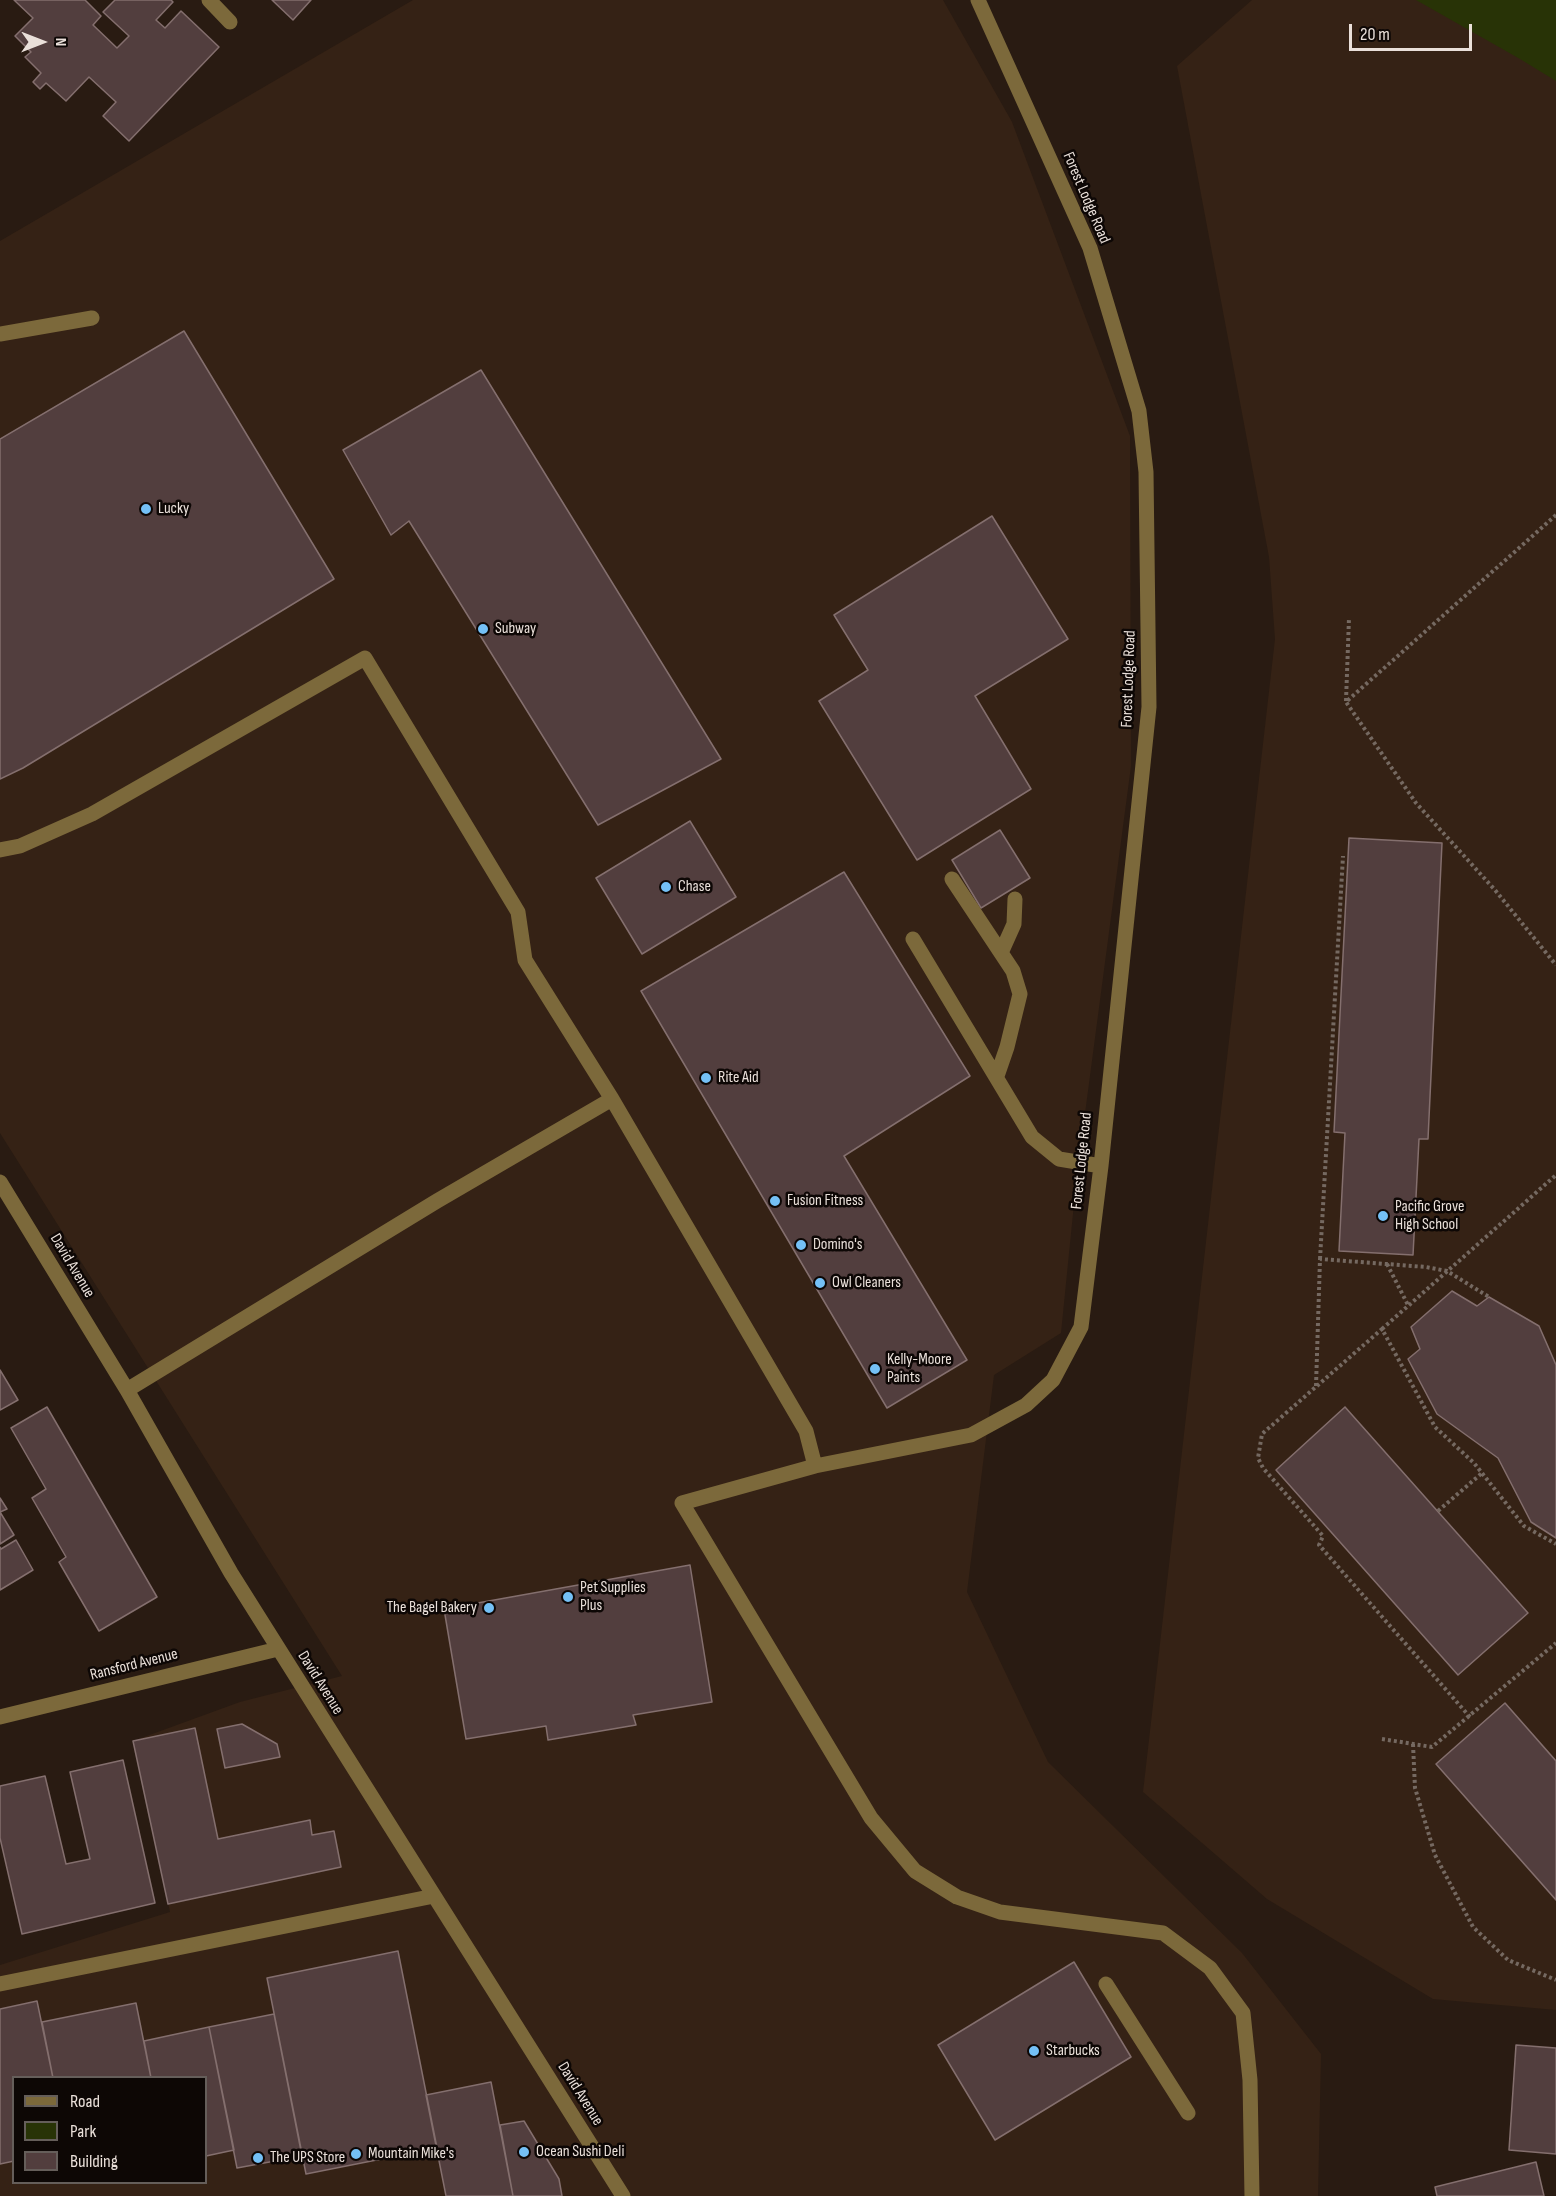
<!DOCTYPE html>
<html>
<head>
<meta charset="utf-8">
<style>
  body { margin:0 }
  #map { position:relative; width:1556px; height:2196px; overflow:hidden; background:#291b12; font-family:"Sofia Sans Condensed",sans-serif }
  canvas { display:block }
  .legend { position:absolute; left:12px; top:2076px; width:195px; height:108px; box-sizing:border-box; background:#0d0705; border:2px solid #655e5a; margin:0; padding:8px 10px; list-style:none; font-size:18px; color:#eae0da }
  .legend li { display:flex; align-items:center; gap:12px; height:30px }
  .legend b { width:30px; border:2px solid #655e5a }
  .north { position:absolute; left:12px; top:12px; width:60px; height:60px; -webkit-text-stroke:4px #0d0705; paint-order:stroke; rotate:90deg; font-size:16px; font-weight:700; line-height:24px; text-align:center; color:#eae0da }
  .north::after { content:''; display:block; margin:auto; width:21px; height:27px; background:#eae0da; clip-path:polygon(50% 0,100% 100%,50% 72%,0 100%) }
  .scale { position:absolute; left:1349px; top:24px; width:123px; height:27px; box-sizing:border-box; border:3px solid #eae0da; border-top:0; padding-left:8px; font-size:18px; line-height:21px; white-space:nowrap; color:#eae0da; -webkit-text-stroke:4px #0d0705; paint-order:stroke }
</style>
</head>
<body>
<div id="map">
<canvas width="1556" height="2196"></canvas>
<ul class="legend">
<li><b style="height:8px;background:#7c693b"></b>Road</li>
<li><b style="height:16px;background:#283306"></b>Park</li>
<li><b style="height:16px;background:#523e3e"></b>Building</li>
</ul>
<div class="north">N</div>
<div class="scale">20 m</div>
</div>
<script>
const g = document.querySelector('canvas').getContext('2d');
g.lineJoin = 'round';
function fill(path, color) { g.fillStyle = color; g.fill(path, 'evenodd'); }
const toPath = rows => new Path2D(rows.map(r => 'M' + r).join(''));
function strokePath(path, color, width, dash) { g.strokeStyle = color; g.lineWidth = width; g.lineCap = dash ? 'butt' : 'round'; g.setLineDash(dash || []); g.stroke(path); }
function drawText(font, color, halo, rows, align = 'center') {
  g.font = font + ' "Sofia Sans Condensed",sans-serif'; g.lineWidth = 5; g.setLineDash([]); g.textBaseline = 'middle'; g.strokeStyle = halo; g.fillStyle = color; for (const [text, x, y, turn = 0] of rows) {
    g.save(); g.translate(x, y); g.rotate((+turn || 0) * Math.PI / 180); g.textAlign = isNaN(turn) ? turn : align; if (halo) g.strokeText(text, 0, 0); g.fillText(text, 0, 0); g.restore();
  }
}
const built = toPath([
  [413,0,943,0,1012,122,1130,436,1131,766,1077,1174,1061,1333,994,1375,967,1592,1048,1762,1242,1953,1321,2054,1318,2196,0,2196,0,1965,170,1912,133,1741,240,1702,342,1676,0,1133,0,241],
  [14,2078,206,2078,206,2182,14,2182],
  [1252,0,1556,0,1556,2010,1433,1999,1267,1899,1143,1792,1275,639,1269,557,1177,66]
]);
const green = toPath([
  [1416,0,1556,0,1556,81,1520,59]
]);
const building = toPath([
  [14,0,85,0,101,16,93,25,117,48,129,36,103,12,115,0,171,0,173,2,156,20,165,28,181,11,219,47,129,141,103,116,116,102,89,77,66,101,46,83,40,89,33,82,41,73,25,57,31,52,15,36,33,18,14,0],
  [272,0,311,0,293,20,272,0],
  [184,331,334,579,23,768,0,779,0,439,184,331],
  [481,370,721,759,598,825,409,521,391,535,343,450,481,370],
  [992,516,1068,639,975,696,1031,789,917,860,819,701,868,670,834,615,992,516],
  [690,821,736,897,642,954,596,878,690,821],
  [1000,830,1030,878,981,908,952,860,1000,830],
  [1349,838,1442,843,1428,1139,1419,1139,1413,1255,1339,1251,1345,1133,1334,1132,1349,838],
  [844,872,970,1076,844,1156,967,1360,887,1408,641,991,844,872],
  [1452,1291,1477,1306,1489,1297,1539,1326,1556,1365,1556,1538,1531,1522,1498,1458,1437,1414,1408,1359,1420,1349,1411,1327,1452,1291],
  [0,1370,18,1400,0,1410,0,1370],
  [47,1407,157,1597,99,1631,59,1562,66,1557,32,1498,46,1489,11,1428,47,1407],
  [1345,1407,1528,1613,1458,1675,1276,1470,1345,1407],
  [0,1498,7,1509,0,1512,14,1535,0,1544,0,1498],
  [16,1540,33,1570,0,1590,0,1547,1,1549,16,1540],
  [690,1565,712,1702,633,1715,636,1725,548,1740,546,1726,466,1739,444,1609,690,1565],
  [1505,1703,1556,1761,1556,1900,1436,1764,1505,1703],
  [242,1724,277,1744,280,1757,225,1768,217,1729,242,1724],
  [195,1728,218,1839,310,1820,312,1835,334,1831,341,1867,168,1904,133,1741,195,1728],
  [123,1760,155,1903,22,1934,0,1838,0,1786,45,1776,66,1864,90,1859,70,1772,123,1760],
  [398,1951,437,2148,306,2174,267,1978,398,1951],
  [1074,1962,1131,2057,995,2140,938,2045,1074,1962],
  [37,2001,53,2078,14,2078,14,2161,0,2164,0,2009,37,2001],
  [136,2003,151,2078,53,2078,42,2022,136,2003],
  [274,2014,302,2156,237,2168,209,2027,274,2014],
  [209,2027,234,2150,206,2156,206,2078,151,2078,144,2041,209,2027],
  [1516,2045,1556,2048,1556,2154,1509,2150,1516,2045],
  [491,2082,513,2196,446,2196,426,2095,491,2082],
  [524,2121,559,2179,562,2196,513,2196,500,2125,524,2121],
  [1536,2162,1544,2196,1437,2196,1435,2187,1536,2162]
]);
const path = toPath([
  [1556,515,1346,702,1416,803,1495,890,1556,965],
  [1346,701,1349,618],
  [1320,1259,1343,856],
  [1387,1264,1408,1305],
  [1382,1329,1556,1175],
  [1316,1386,1320,1259,1426,1267,1447,1271,1489,1297],
  [1438,1511,1482,1473],
  [1470,1717,1319,1545,1323,1536,1263,1468,1258,1458,1262,1434,1382,1329,1435,1427,1474,1463,1524,1526,1556,1544],
  [1382,1739,1432,1747,1556,1643],
  [1413,1744,1415,1788,1435,1855,1473,1927,1508,1960,1556,1980]
]);
const minor = toPath([
  [209,0,230,22],
  [978,0,1090,248,1139,411,1146,472,1149,707,1101,1166,1081,1327,1053,1380,1026,1405,971,1435,815,1466,682,1503,871,1818,915,1871,957,1897,1000,1912,1163,1933,1210,1968,1243,2013,1250,2080,1252,2196],
  [0,334,92,318],
  [0,850,20,846,92,814,365,658,518,912,525,960,612,1099,806,1431,815,1466],
  [952,879,1013,971,1020,994,1007,1047,997,1076],
  [913,939,1032,1137,1059,1159,1101,1166],
  [1001,953,1014,924,1015,899],
  [0,1182,127,1390,231,1573,623,2196],
  [127,1390,437,1201,612,1099],
  [0,1717,278,1649],
  [0,1984,434,1896],
  [1106,1984,1188,2113]
]);
const markers = [
  [146,509,6,"#74c0f6"],
  [483,629,6,"#74c0f6"],
  [666,887,6,"#74c0f6"],
  [706,1078,6,"#74c0f6"],
  [775,1201,6,"#74c0f6"],
  [1383,1216,6,"#74c0f6"],
  [801,1245,6,"#74c0f6"],
  [820,1283,6,"#74c0f6"],
  [875,1369,6,"#74c0f6"],
  [568,1597,6,"#74c0f6"],
  [489,1608,6,"#74c0f6"],
  [1034,2051,6,"#74c0f6"],
  [524,2152,6,"#74c0f6"],
  [356,2154,6,"#74c0f6"],
  [258,2158,6,"#74c0f6"]
];
const streetNames = [
  ["Forest Lodge Road",1086,198,67],
  ["Forest Lodge Road",1129,679,-88],
  ["Forest Lodge Road",1082,1161,-84],
  ["David Avenue",72,1266,59],
  ["Ransford Avenue",134,1665,-14],
  ["David Avenue",320,1683,58],
  ["David Avenue",580,2094,58]
];
const poiNames = [
  ["Lucky",158,509],
  ["Subway",495,629],
  ["Chase",678,887],
  ["Rite Aid",718,1078],
  ["Fusion Fitness",787,1201],
  ["Pacific Grove",1395,1207],
  ["High School",1395,1225],
  ["Domino's",813,1245],
  ["Owl Cleaners",832,1283],
  ["Kelly-Moore",887,1360],
  ["Paints",887,1378],
  ["Pet Supplies",580,1588],
  ["Plus",580,1606],
  ["The Bagel Bakery",477,1608,"right"],
  ["Starbucks",1046,2051],
  ["Ocean Sushi Deli",536,2152],
  ["Mountain Mike's",368,2154],
  ["The UPS Store",270,2158]
];
fill(built, '#352215');
fill(green, '#283306');
fill(building, '#523e3e');
strokePath(building, '#846f6e', 1.5);
strokePath(path, '#756961', 4, [3, 3]);
strokePath(minor, '#7c693b', 15);
for (const [x, y, r, color] of markers) { const dot = new Path2D(); dot.arc(x, y, r, 0, 2 * Math.PI); g.fillStyle = color; g.fill(dot); strokePath(dot, '#0d0705', 2); }
drawText('16px', '#eae0da', '#0d0705', streetNames);
drawText('16px', '#eae0da', '#0d0705', poiNames, 'left');
</script>
</body>
</html>
